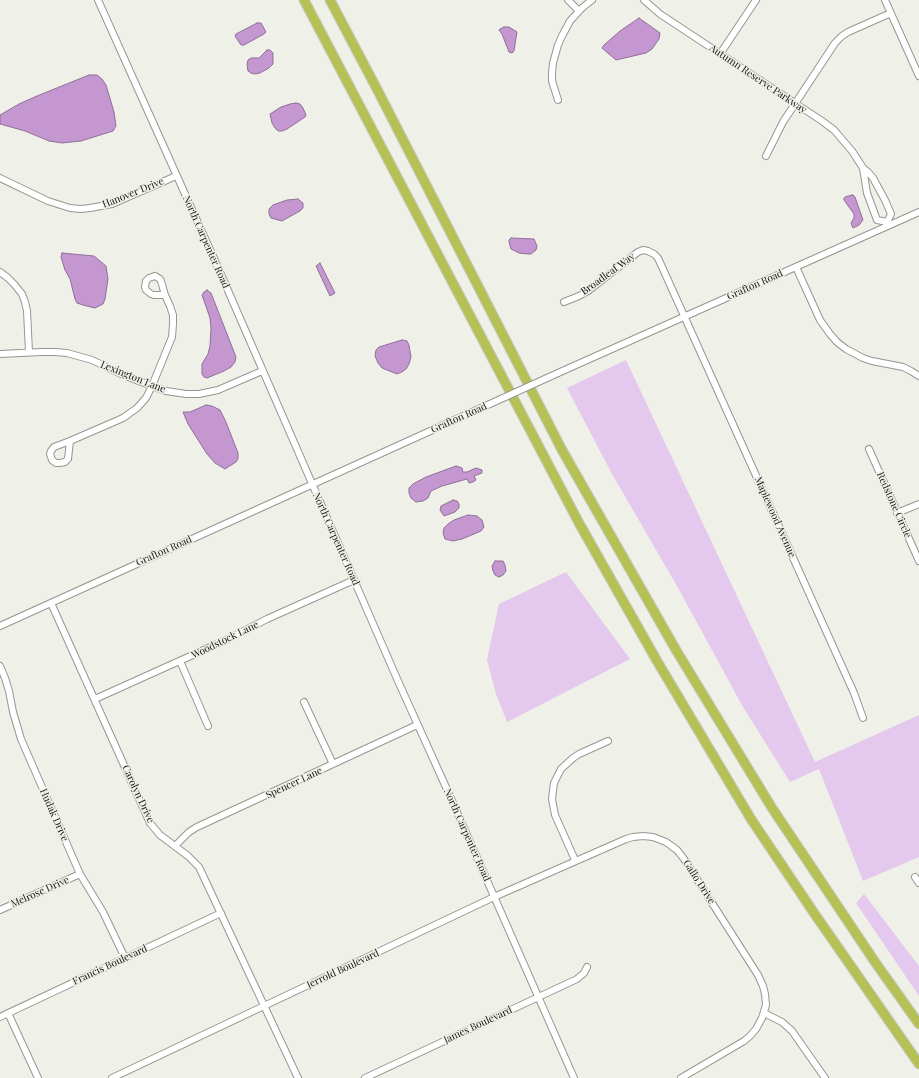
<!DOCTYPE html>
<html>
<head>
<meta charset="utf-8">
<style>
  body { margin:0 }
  canvas { display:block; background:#eff0e8 }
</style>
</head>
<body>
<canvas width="919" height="1078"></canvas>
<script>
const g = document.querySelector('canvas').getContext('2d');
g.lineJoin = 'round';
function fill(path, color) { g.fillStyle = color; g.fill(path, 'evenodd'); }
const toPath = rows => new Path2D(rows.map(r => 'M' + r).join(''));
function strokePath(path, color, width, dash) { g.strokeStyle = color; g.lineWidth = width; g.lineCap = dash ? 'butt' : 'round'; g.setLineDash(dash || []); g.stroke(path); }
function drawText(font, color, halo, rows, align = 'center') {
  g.font = font + ' "Playfair Display",serif'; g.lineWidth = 3; g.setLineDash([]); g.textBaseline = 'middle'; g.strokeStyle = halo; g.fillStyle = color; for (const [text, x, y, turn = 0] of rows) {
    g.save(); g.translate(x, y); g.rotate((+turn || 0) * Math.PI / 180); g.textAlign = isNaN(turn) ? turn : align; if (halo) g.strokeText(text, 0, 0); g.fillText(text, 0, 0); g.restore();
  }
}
const green = toPath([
  [626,360,815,762,919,715,919,857,863,881,819,769,790,782,743,707,677,586,612,474,567,388],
  [566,572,630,659,507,722,496,694,487,660,499,604],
  [864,894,919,966,919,996,856,903]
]);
const water = toPath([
  [639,18,660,33,659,39,652,49,646,53,616,60,602,48,604,45,620,31,639,18],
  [257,23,261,23,266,32,264,34,244,45,241,45,235,36,236,34,257,23],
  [504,27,509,27,517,32,514,51,512,53,509,52,502,34,499,30,500,29,504,27],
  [267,50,270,50,273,53,273,64,269,68,260,73,255,74,251,73,248,71,247,64,248,60,251,58,259,58,267,50],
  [89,75,97,75,102,79,106,85,114,112,116,126,113,131,81,141,62,143,49,141,25,131,0,124,0,115,19,104,37,96,89,75],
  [296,103,300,104,303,108,306,115,305,117,287,129,282,131,278,131,275,128,272,123,270,114,281,107,290,104,296,103],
  [852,195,853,195,855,197,863,220,859,225,853,228,851,223,854,218,854,214,844,200,844,198,845,197,852,195],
  [298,199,303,203,303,208,300,211,282,221,271,218,269,214,269,209,273,205,287,200,298,199],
  [511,238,534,239,537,246,536,250,531,254,528,254,519,253,511,249,509,242,509,240,511,238],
  [62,253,94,256,106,266,108,279,105,299,103,304,95,308,83,305,77,303,75,299,70,279,65,270,61,257,62,253],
  [320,263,335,293,330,296,316,266,320,263],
  [207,290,211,293,236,357,235,362,231,367,224,371,207,378,204,377,202,374,202,364,208,354,210,346,211,328,210,318,202,295,204,292,207,290],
  [402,340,407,341,409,345,411,357,409,364,406,369,402,372,397,374,382,368,378,363,375,356,376,350,379,347,402,340],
  [206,405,212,406,220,410,226,422,238,453,238,459,236,462,225,469,215,463,207,454,188,424,183,412,190,412,206,405],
  [456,466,462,468,463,472,467,472,476,468,482,470,482,473,474,476,476,480,473,482,469,483,467,479,442,486,431,491,428,498,423,501,416,502,411,498,409,493,409,488,413,484,426,477,456,466],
  [453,500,457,501,459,504,459,508,455,512,444,516,440,510,441,506,453,500],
  [468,515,477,516,482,520,484,527,481,531,462,539,453,541,445,539,443,533,444,528,448,524,454,520,468,515],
  [495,561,503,561,505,565,506,571,503,575,499,577,495,575,493,571,492,566,495,561]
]);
const minor = toPath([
  [98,0,216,263,398,681,445,785,574,1078],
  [568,0,579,11],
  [644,0,660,14,822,121,834,130,852,151,863,168,867,193,877,220,887,222,891,214,885,200,873,178,868,172,863,168],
  [885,0,919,76],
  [720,54,756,0],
  [558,100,552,81,552,73,553,63,558,45,562,36,570,21,582,8,592,0],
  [766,156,783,122,835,43,842,36,848,32,891,13],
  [0,178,48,201,70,208,81,209,90,208,112,204,176,176],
  [796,267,820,320,830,334,837,342,846,349,863,358,872,361,903,367,911,371,919,376],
  [0,272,8,278,14,284,22,294,25,302,27,311,29,352],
  [155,276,160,279,161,281,165,295,154,295,151,294,146,290,145,287,146,281,149,278,155,276],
  [564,302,579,296,588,291,638,252,643,250,648,251,654,254,658,258,854,693,863,718],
  [0,354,41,352,55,352,67,353,92,360,123,375,152,386,166,391,186,394,199,394,218,390,262,371],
  [558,373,919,212],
  [70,441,68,459,65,462,60,463,56,463,52,460,50,454,51,451,54,447,70,441,123,418,137,408,146,398,152,386,172,337,173,324,173,315,170,306,165,295],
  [869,449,919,561],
  [897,513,919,504],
  [51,603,150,823,160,835,188,856,199,867,298,1078],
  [0,626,481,408],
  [180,661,208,726],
  [0,666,5,678,9,691,13,712,21,739,80,874,103,912,125,958],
  [95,699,226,640,267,619,354,580],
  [304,702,333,764],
  [175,846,189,832,197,827,417,725],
  [575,860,555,815,552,799,554,783,561,769,573,758,579,754,608,741],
  [915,877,919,883],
  [0,910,80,874],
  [8,1013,38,1078],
  [764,1013,782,1022,792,1031,825,1078],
  [0,1017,221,913],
  [112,1078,494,897,626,839,633,837,643,836,653,837,666,842,677,850,684,859,758,975,763,986,765,994,766,1005,762,1018,756,1029,750,1036,744,1041,681,1078],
  [365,1078,577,979,584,973,587,967]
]);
const highway = toPath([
  [304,0,548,464,579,523,657,661,751,819,814,913,919,1064],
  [330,0,379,93,562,450,676,650,772,808,875,962,919,1024]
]);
const minorBridge = toPath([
  [481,408,558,373]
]);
const streetNames = [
  ["Autumn Reserve Parkway",758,79,34],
  ["Hanover Drive",133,193,-22],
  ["North Carpenter Road",206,242,66],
  ["Broadleaf Way",608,274,-36],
  ["Grafton Road",755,285,-24],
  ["Lexington Lane",133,377,22],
  ["Grafton Road",459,418,-24],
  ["Redstone Circle",894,505,66],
  ["Maplewood Avenue",775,517,66],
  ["North Carpenter Road",336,539,66],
  ["Grafton Road",164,551,-24],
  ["Woodstock Lane",225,640,-26],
  ["Spencer Lane",294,783,-25],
  ["Carolyn Drive",138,794,65],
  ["Hudak Drive",54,815,66],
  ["North Carpenter Road",467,835,66],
  ["Gallo Drive",699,882,57],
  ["Melrose Drive",40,892,-24],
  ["Francis Boulevard",110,965,-25],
  ["Jerrold Boulevard",343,969,-25],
  ["James Boulevard",478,1025,-25]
];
fill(green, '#e5c8ed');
fill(water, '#c497d1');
strokePath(water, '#8f6f97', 1);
strokePath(minor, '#969790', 8);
strokePath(highway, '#cbcbca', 11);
strokePath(minor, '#fff', 6);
strokePath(highway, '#b5c154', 9);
strokePath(minorBridge, '#969790', 8, []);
strokePath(minorBridge, '#fff', 6);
drawText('10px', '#121310', '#eff0e8', streetNames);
</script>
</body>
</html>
